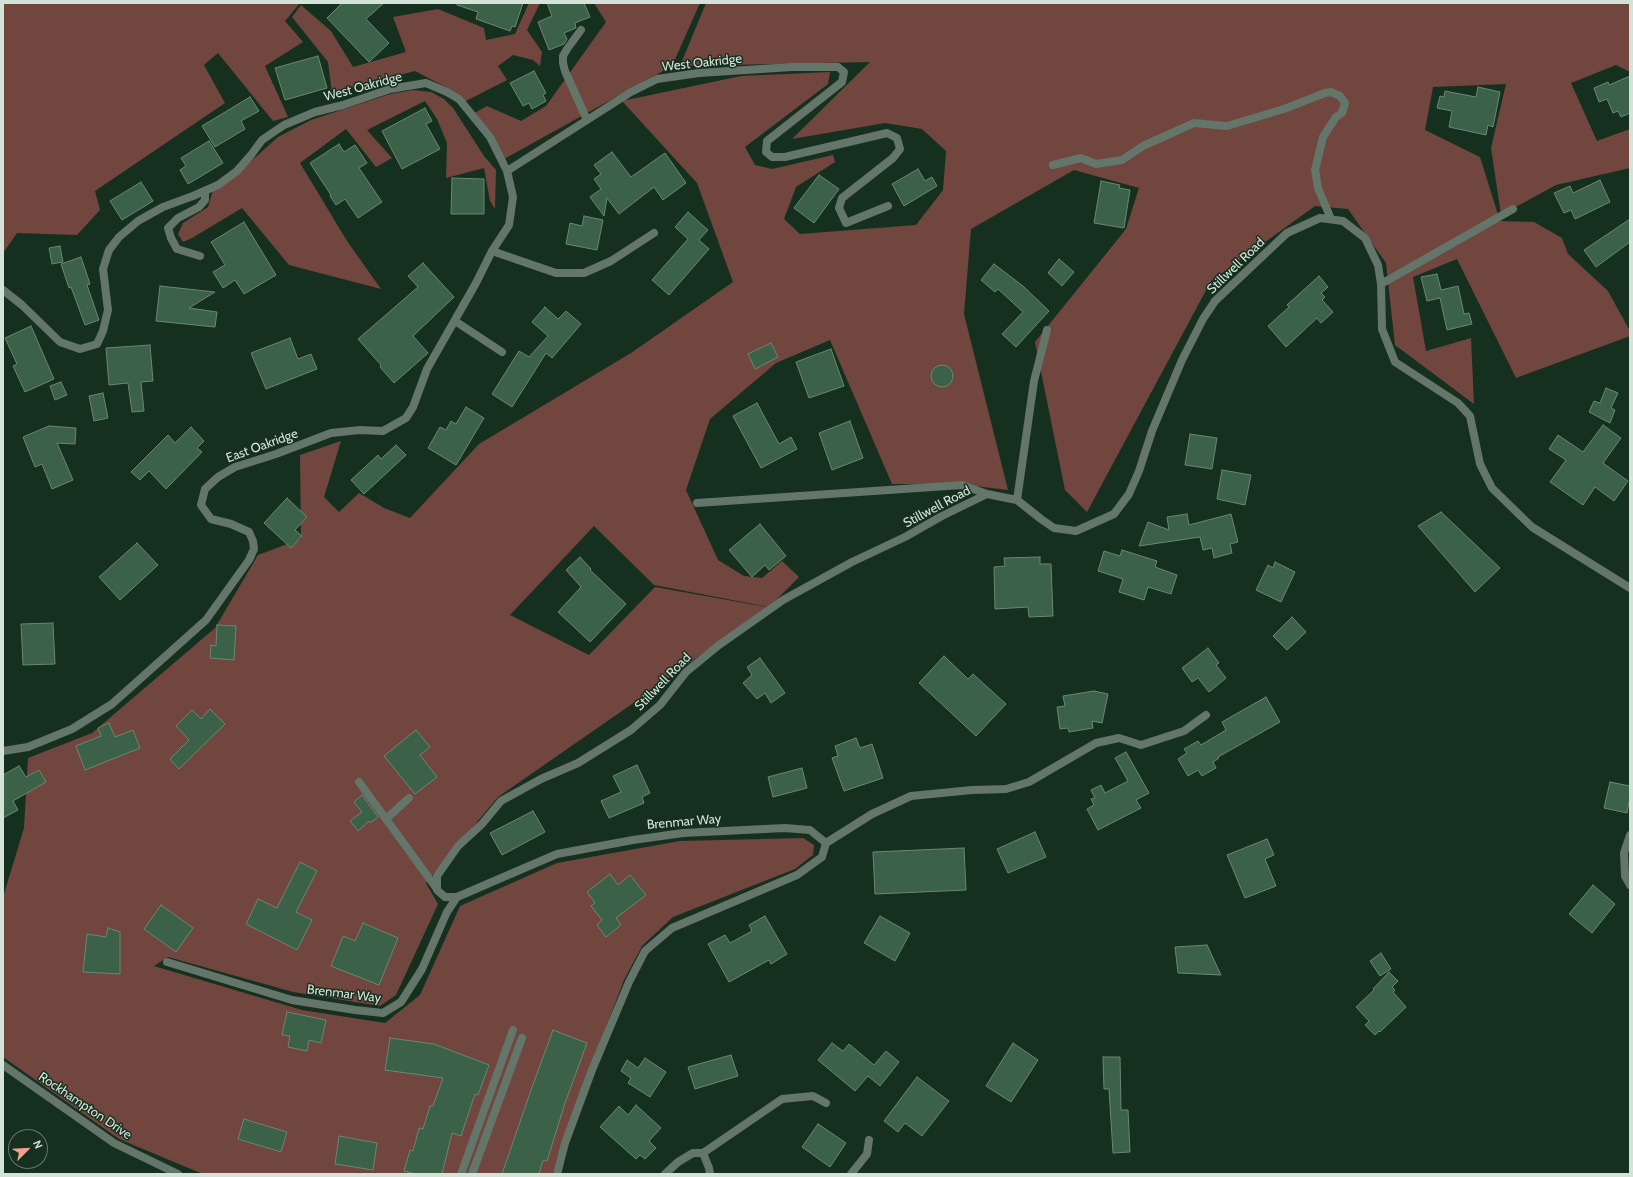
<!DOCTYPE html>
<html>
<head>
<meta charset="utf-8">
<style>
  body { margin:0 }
  #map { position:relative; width:1633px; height:1177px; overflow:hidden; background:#16301f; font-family:Cabin,sans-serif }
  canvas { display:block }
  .frame { position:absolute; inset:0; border:4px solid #d4e3d8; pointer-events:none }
  .north { position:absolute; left:8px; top:1129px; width:40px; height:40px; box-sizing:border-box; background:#16301f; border:1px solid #627869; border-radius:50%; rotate:66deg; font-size:11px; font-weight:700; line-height:16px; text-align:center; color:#d4e3d8 }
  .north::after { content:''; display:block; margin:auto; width:14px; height:18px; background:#f49d8c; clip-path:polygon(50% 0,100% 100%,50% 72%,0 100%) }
</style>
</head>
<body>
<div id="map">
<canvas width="1633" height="1177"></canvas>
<div class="frame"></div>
<div class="north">N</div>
</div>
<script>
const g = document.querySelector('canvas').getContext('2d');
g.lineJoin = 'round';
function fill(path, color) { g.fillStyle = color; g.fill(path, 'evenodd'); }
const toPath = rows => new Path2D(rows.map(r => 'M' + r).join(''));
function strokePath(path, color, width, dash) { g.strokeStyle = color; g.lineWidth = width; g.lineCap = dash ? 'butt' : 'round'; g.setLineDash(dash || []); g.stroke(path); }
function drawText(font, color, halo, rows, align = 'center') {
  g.font = font + ' Cabin,sans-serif'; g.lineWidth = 3; g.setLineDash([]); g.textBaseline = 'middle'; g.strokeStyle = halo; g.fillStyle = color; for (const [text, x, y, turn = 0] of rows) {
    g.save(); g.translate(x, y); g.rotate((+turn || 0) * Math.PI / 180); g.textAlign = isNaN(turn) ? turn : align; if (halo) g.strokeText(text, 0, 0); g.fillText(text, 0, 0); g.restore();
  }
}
const forest = toPath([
  [3,3,300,3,285,21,303,42,265,66,288,117,273,121,218,53,204,65,225,103,95,191,100,210,77,235,17,233,3,253],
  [529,3,540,3,527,30,542,52,540,66,533,60,513,55,498,66,507,80,464,102,457,93,415,71,332,93,328,62,292,17,301,5,331,31,353,67,406,52,393,17,438,9,484,28,486,40,515,34],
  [594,3,700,3,672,66,504,159,473,114,487,106,521,121,546,106,606,22],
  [706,3,1630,3,1630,72,1616,65,1571,83,1597,141,1630,129,1630,168,1556,185,1501,215,1491,148,1506,84,1433,87,1425,130,1480,157,1500,221,1534,222,1562,238,1568,254,1608,291,1630,331,1630,336,1516,378,1457,259,1413,277,1426,351,1471,338,1474,404,1395,345,1386,263,1348,209,1315,206,1211,281,1087,512,1065,490,1035,342,1126,229,1139,188,1074,170,971,229,964,314,1008,490,959,484,892,484,830,340,776,363,710,419,686,490,718,560,744,576,762,578,782,561,799,577,769,607,654,585,594,526,510,615,589,655,655,587,767,607,645,695,498,797,426,883,438,904,396,995,380,1006,293,992,168,957,154,966,302,1010,385,1023,420,995,460,906,557,863,680,841,803,838,814,845,813,855,795,869,673,917,642,946,624,980,561,1144,553,1174,203,1174,119,1139,3,1057,3,897,24,828,28,758,92,733,215,628,258,555,301,539,300,455,341,441,324,497,339,512,359,493,384,508,410,518,479,444,631,353,733,282,697,183,622,101,741,76,830,72,828,84,745,147,755,165,772,169,833,155,835,162,796,187,784,219,800,234,916,225,943,190,946,151,922,129,885,123,792,139,870,62,680,66],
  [413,90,431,92,444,99,453,108,484,156,496,170,495,209,490,201,484,168,446,178,447,143,437,119,425,101,367,130,392,158,376,167,346,129,300,163,347,241,381,289,289,265,242,208,192,238,183,242,178,234,183,223,208,207,213,190,230,180,278,137,311,120,390,94]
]);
const building = toPath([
  [342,3,384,3,366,19,389,43,369,62,327,18,342,3],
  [457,3,523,3,515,27,512,26,510,31,476,19,478,12,457,5,457,3],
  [547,3,584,3,590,17,575,23,576,28,564,33,567,39,564,44,549,50,538,22,552,16,547,3],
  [318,56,327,88,285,100,275,68,318,56],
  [534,71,546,93,543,95,546,101,532,109,529,103,523,106,510,83,534,71],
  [1630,76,1630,113,1621,117,1618,111,1613,113,1607,99,1599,102,1594,88,1608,82,1609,85,1630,76],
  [1478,87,1500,92,1493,127,1488,125,1486,135,1449,127,1452,111,1437,108,1440,96,1444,97,1445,91,1476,97,1478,87],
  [250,97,259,111,241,121,245,129,215,147,202,126,250,97],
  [425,108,432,121,426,124,440,149,402,169,382,131,425,108],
  [209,141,223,163,188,184,180,170,186,166,181,158,209,141],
  [339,144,344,152,355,145,367,163,359,168,382,202,358,218,345,199,336,205,330,196,331,195,310,163,339,144],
  [612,152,631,177,665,153,686,183,663,200,654,187,619,214,607,198,604,216,590,197,601,189,594,179,601,174,594,165,612,152],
  [918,169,925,181,932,177,937,186,904,206,892,184,918,169],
  [819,175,839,189,814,223,794,208,819,175],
  [452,178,484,179,484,214,451,214,452,178],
  [1600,180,1610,202,1575,219,1571,210,1564,213,1554,193,1570,186,1573,193,1600,180],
  [1101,181,1120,185,1119,188,1130,190,1124,228,1094,223,1101,181],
  [141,182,153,201,122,220,110,201,141,182],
  [688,212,708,230,699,240,709,249,669,295,652,280,688,239,675,227,688,212],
  [584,216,603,220,597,250,566,244,570,223,582,226,584,216],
  [1630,219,1630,242,1596,267,1584,250,1630,219],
  [244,222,276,275,244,294,235,280,223,288,213,272,225,265,211,242,244,222],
  [60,246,63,262,52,264,49,248,60,246],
  [81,257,90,284,87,285,99,320,85,325,71,287,69,288,61,264,81,257],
  [1059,259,1074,272,1062,286,1048,273,1059,259],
  [423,263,454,297,413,336,428,353,394,383,380,367,381,365,358,339,418,287,408,276,423,263],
  [994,264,1023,286,1049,311,1016,347,1002,334,1023,312,998,289,995,292,981,280,994,264],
  [1437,274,1441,290,1458,286,1464,314,1469,313,1472,324,1447,330,1440,298,1427,301,1421,277,1437,274],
  [1319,276,1328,287,1321,293,1325,297,1322,300,1333,312,1321,323,1317,318,1286,347,1268,326,1289,307,1287,305,1319,276],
  [160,286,215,292,189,308,217,312,215,327,156,321,160,286],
  [545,307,558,319,566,311,581,324,552,358,546,353,512,407,492,394,519,351,529,357,548,336,532,322,545,307],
  [31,326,54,379,25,392,13,366,17,364,5,338,31,326],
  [290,338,298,359,311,354,317,369,266,389,251,353,290,338],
  [771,343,778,357,755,369,748,354,771,343],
  [150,345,153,381,141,382,144,411,132,412,128,383,109,385,106,348,150,345],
  [831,349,844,386,809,398,796,362,831,349],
  '931 376a11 11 0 1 1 22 0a11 11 0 1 1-22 0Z',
  [61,382,67,395,55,400,50,386,61,382],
  [1606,388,1618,393,1611,408,1615,410,1610,423,1589,412,1594,401,1600,403,1606,388],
  [103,393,108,418,94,421,89,396,103,393],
  [757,403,779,444,791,437,797,449,761,468,733,416,757,403],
  [466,407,484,418,456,465,428,448,440,427,446,430,451,421,456,424,466,407],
  [850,421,863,458,832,470,819,433,850,421],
  [1603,425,1621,438,1603,463,1628,481,1614,501,1595,487,1583,505,1550,482,1566,460,1549,449,1558,435,1583,452,1603,425],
  [49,426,76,428,75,444,57,443,73,480,52,489,42,464,35,467,23,437,49,426],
  [191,427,204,441,197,448,202,452,166,489,149,471,140,480,131,472,168,435,175,443,191,427],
  [1190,434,1217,438,1212,469,1185,465,1190,434],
  [396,445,406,455,364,494,351,480,378,455,381,459,396,445],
  [1222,470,1251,475,1245,505,1217,499,1222,470],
  [287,498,307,517,295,530,302,536,291,548,264,523,287,498],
  [1441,512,1500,568,1475,592,1418,526,1441,512],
  [1187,514,1189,525,1231,514,1238,542,1230,544,1232,553,1214,558,1212,548,1203,550,1200,537,1139,546,1148,522,1169,530,1167,517,1187,514],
  [760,524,786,556,769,570,765,565,752,577,729,550,760,524],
  [137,543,158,565,120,600,99,577,137,543],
  [1122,550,1157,561,1155,567,1177,575,1171,594,1148,587,1144,600,1119,592,1123,579,1098,571,1104,551,1120,556,1122,550],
  [580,557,591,569,590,570,626,604,590,642,558,612,581,587,566,570,580,557],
  [1040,557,1040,564,1051,564,1053,616,1029,617,1028,607,995,609,994,567,1005,566,1004,558,1040,557],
  [1275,562,1295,572,1281,602,1256,590,1268,565,1273,568,1275,562],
  [1292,617,1306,632,1287,650,1273,636,1292,617],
  [53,623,55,664,23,665,21,624,53,623],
  [217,625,236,626,234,660,210,658,211,645,216,646,217,625],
  [1208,648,1219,663,1216,665,1226,678,1209,692,1198,678,1192,682,1182,668,1208,648],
  [944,656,968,679,973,674,1006,704,976,736,919,683,944,656],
  [760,658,785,693,771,703,765,693,757,699,743,683,752,675,747,667,760,658],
  [1094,691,1108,694,1102,723,1092,721,1093,728,1069,732,1068,728,1060,729,1057,707,1065,706,1063,696,1094,691],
  [1266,697,1280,722,1218,757,1219,758,1213,762,1216,768,1202,776,1198,770,1188,776,1178,759,1187,753,1184,749,1198,741,1201,745,1226,730,1222,722,1266,697],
  [210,709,225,724,179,769,170,759,189,740,176,726,192,710,201,719,210,709],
  [109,723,115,737,133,730,140,748,85,770,76,746,101,736,98,728,109,723],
  [416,730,430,747,420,755,437,777,415,794,384,756,416,730],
  [856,738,860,748,872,744,883,778,844,791,832,758,838,756,835,746,856,738],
  [1126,752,1149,793,1136,800,1141,808,1098,830,1087,809,1094,805,1091,799,1095,798,1091,790,1101,785,1105,793,1128,781,1115,758,1126,752],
  [637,765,650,793,642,797,644,803,609,818,601,801,621,792,613,776,637,765],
  [19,766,26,777,39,770,46,782,13,801,18,810,3,818,3,775,19,766],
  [802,768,807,788,773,797,768,777,802,768],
  [1610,782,1630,786,1630,797,1627,813,1604,808,1610,782],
  [362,795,378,817,370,823,369,821,358,831,350,821,362,812,354,802,362,795],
  [533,811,545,832,502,855,490,833,533,811],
  [1035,832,1046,857,1008,873,997,849,1035,832],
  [1267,839,1274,855,1265,859,1276,886,1245,898,1227,855,1267,839],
  [964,848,966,890,875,894,873,852,964,848],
  [300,862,317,871,296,912,312,920,297,950,246,924,258,899,277,908,300,862],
  [610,874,618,885,630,875,646,895,616,918,621,925,606,937,597,925,602,920,591,906,595,903,587,892,610,874],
  [1593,885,1615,904,1592,933,1569,914,1593,885],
  [161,905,193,928,176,952,144,929,161,905],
  [765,916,787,954,771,964,769,960,729,982,708,944,725,935,730,943,752,931,749,925,765,916],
  [880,916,910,933,895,961,864,943,880,916],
  [363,923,398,938,379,985,331,966,343,936,355,941,363,923],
  [108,928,120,932,120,974,83,972,87,934,106,937,108,928],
  [1207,945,1221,975,1178,973,1175,947,1207,945],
  [1381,953,1391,969,1380,976,1370,961,1381,953],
  [1389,972,1398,981,1392,987,1395,990,1393,992,1406,1007,1380,1032,1379,1031,1375,1035,1365,1025,1369,1021,1356,1007,1374,990,1373,989,1389,972],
  [287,1012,326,1020,321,1043,309,1040,307,1051,288,1047,290,1036,282,1035,287,1012],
  [553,1030,587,1043,565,1103,547,1161,543,1160,539,1174,502,1174,531,1090,553,1030],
  [390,1038,434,1044,489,1065,478,1095,475,1094,461,1136,452,1133,442,1174,416,1174,404,1171,410,1150,413,1151,419,1128,423,1129,430,1106,433,1106,443,1078,385,1070,390,1038],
  [832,1043,843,1051,849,1044,874,1065,886,1051,899,1062,880,1086,868,1076,855,1091,818,1060,832,1043],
  [1013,1043,1038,1060,1011,1102,986,1086,1013,1043],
  [731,1055,738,1076,695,1089,688,1067,731,1055],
  [1103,1057,1120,1057,1121,1110,1128,1110,1130,1152,1113,1153,1109,1089,1104,1089,1103,1057],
  [645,1058,666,1072,650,1097,628,1083,631,1078,621,1071,627,1060,638,1068,645,1058],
  [917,1077,949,1101,922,1136,905,1123,898,1132,884,1121,917,1077],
  [636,1105,661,1128,649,1141,656,1148,645,1159,640,1155,636,1159,600,1127,619,1106,628,1115,636,1105],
  [244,1119,287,1132,281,1152,238,1139,244,1119],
  [818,1124,846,1143,830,1167,802,1147,818,1124],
  [339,1136,377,1143,373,1170,335,1164,339,1136]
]);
const service = toPath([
  [581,30,567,49,563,56,563,63,565,71,587,120]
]);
const minor = toPath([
  [1053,165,1081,158,1096,164,1122,160,1143,146,1194,123,1227,126,1284,109,1325,93,1331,92,1340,96,1345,103,1342,113,1336,117,1323,137,1315,170,1318,188,1331,219],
  [492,251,556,273,584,273,611,261,654,233],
  [200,256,177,249,171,238,168,228,178,218,199,207,205,200,205,191],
  [1381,284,1513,209],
  [3,290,22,305,60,342,80,349,97,344,103,331,108,310,103,269,109,250,119,237,138,221,163,207,193,196,218,185,237,171,251,155,262,140,284,125,315,112,343,105,390,89,426,83,447,92,459,99,490,137,507,171,631,92,657,79,699,73,792,67,838,67,844,72,842,82,767,141,766,152,772,157,785,157,887,133,897,138,900,149,893,158,842,198,839,208,846,223,888,206],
  [455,321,502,352],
  [1017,500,1034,381,1047,330],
  [697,503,962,485,987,494],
  [3,751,28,747,72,729,112,704,206,620,249,560,254,549,253,541,249,532,231,524,211,519,201,505,205,489,218,477,235,467,276,454,331,433,360,430,383,431,406,418,413,407,427,369,476,283,492,251,509,225,513,197,507,171],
  [359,782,437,889],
  [386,819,409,798],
  [1630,835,1624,853,1625,876,1630,885],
  [826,843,872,814,911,796,972,790,1006,789,1029,782,1096,743,1119,738,1141,745,1184,731,1206,715],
  [457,897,445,897,437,890,437,876,458,846,482,824,501,801,541,779,578,763,631,730,660,705,686,672,719,645,783,600,852,562,905,537,942,516,987,494,1017,500,1041,519,1054,528,1076,531,1114,514,1129,494,1139,471,1152,431,1182,360,1203,319,1215,301,1287,233,1320,218,1343,221,1365,238,1378,265,1381,284,1382,329,1395,362,1458,403,1470,416,1480,464,1492,488,1532,527,1630,588],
  [167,962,292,1000,355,1010,383,1013,401,1002,422,969,447,912,457,897,557,854,633,840,683,833,785,828,810,830,826,843,822,857,797,875,672,928,645,951,629,982,592,1070,565,1143,557,1174],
  [3,1065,114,1143,178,1174],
  [703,1153,782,1099,813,1096,826,1103],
  [703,1153,709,1168,710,1174],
  [461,1174,513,1030],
  [472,1174,522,1038],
  [665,1174,678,1162,693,1153,703,1153],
  [851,1174,867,1154,869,1140]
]);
const streetNames = [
  ["West Oakridge",702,63,-6],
  ["West Oakridge",363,87,-15],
  ["Stillwell Road",1236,266,-44],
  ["East Oakridge",262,446,-20],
  ["Stillwell Road",937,507,-28],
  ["Stillwell Road",663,682,-46],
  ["Brenmar Way",684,822,-5],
  ["Brenmar Way",344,994,7],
  ["Rockhampton Drive",85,1106,34]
];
fill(forest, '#70463e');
fill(building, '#3b6148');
strokePath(building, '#6b8773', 1);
strokePath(service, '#647569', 8);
strokePath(minor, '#647569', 8);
drawText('13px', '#d4e3d8', '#16301f', streetNames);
</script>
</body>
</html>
